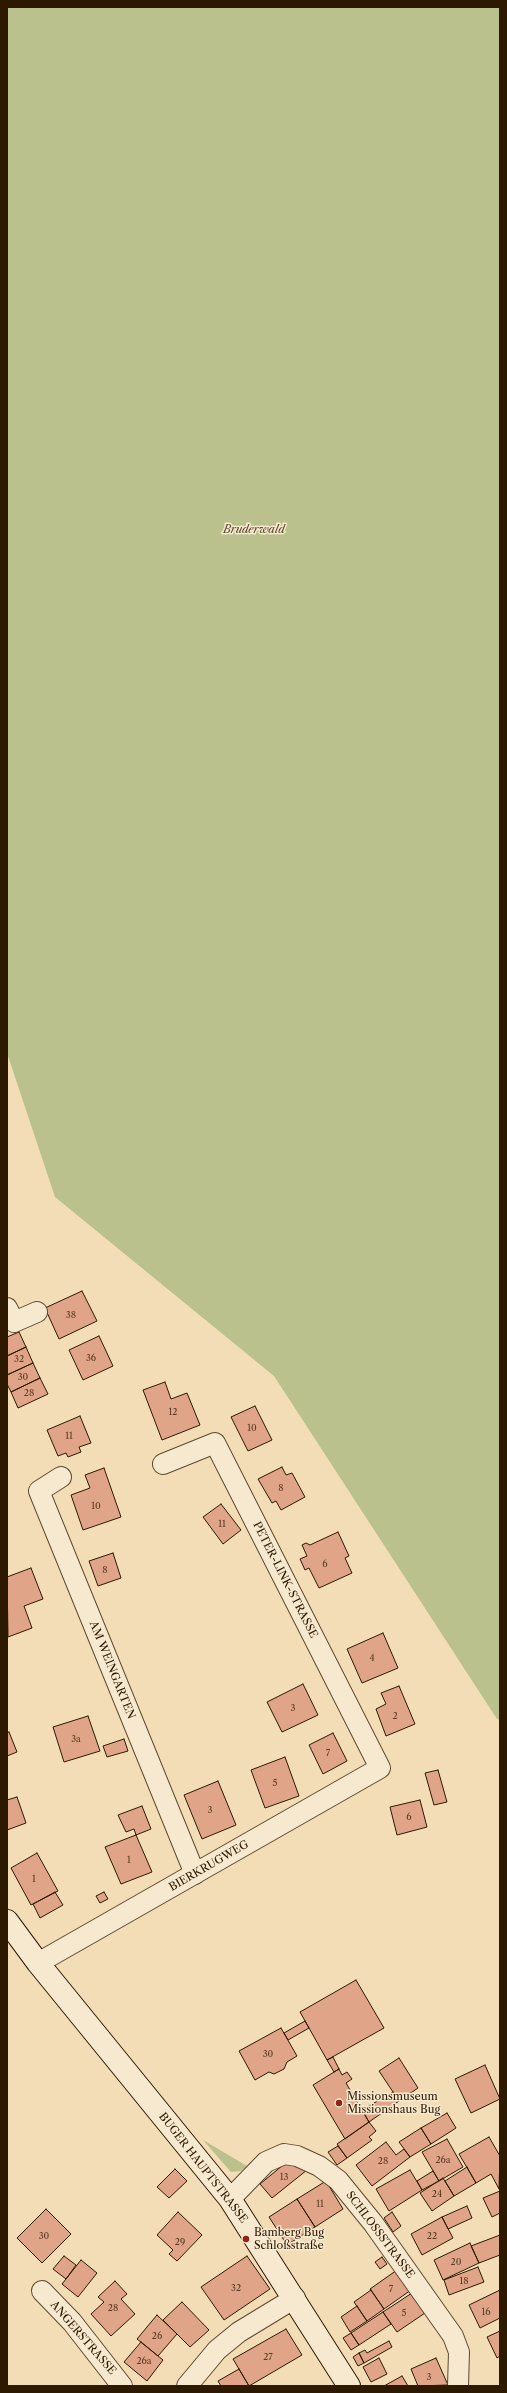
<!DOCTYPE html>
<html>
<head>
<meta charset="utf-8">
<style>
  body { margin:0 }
  #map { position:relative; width:507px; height:2393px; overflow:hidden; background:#f3ddb6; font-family:"Libre Caslon Text",serif }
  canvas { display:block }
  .frame { position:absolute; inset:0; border:8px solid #2d1900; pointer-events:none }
</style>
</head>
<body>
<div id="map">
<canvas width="507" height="2393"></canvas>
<div class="frame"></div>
</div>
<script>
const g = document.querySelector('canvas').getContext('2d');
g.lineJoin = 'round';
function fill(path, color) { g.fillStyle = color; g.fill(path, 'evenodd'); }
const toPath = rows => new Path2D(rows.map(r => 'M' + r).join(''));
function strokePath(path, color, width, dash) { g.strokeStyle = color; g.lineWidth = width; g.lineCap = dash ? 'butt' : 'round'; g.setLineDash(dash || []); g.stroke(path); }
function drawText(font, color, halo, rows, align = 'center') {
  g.font = font + ' "Libre Caslon Text",serif'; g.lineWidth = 3; g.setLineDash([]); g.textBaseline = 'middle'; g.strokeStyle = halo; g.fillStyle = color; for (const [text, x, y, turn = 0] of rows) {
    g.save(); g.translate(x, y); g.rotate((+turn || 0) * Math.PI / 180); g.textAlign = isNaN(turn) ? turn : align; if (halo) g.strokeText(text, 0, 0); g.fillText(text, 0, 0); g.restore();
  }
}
const green = toPath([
  [7,7,500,7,500,1720,497,1719,274,1376,55,1197,7,1053],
  [203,2140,247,2166,241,2171,231,2172]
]);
const building = toPath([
  [82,1291,97,1321,59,1339,45,1308,82,1291],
  [19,1332,26,1347,7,1356,7,1337,19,1332],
  [99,1336,113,1366,83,1380,69,1350,99,1336],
  [26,1347,33,1363,7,1375,7,1356,26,1347],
  [33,1363,40,1378,11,1392,7,1384,7,1375,33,1363],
  [40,1378,48,1394,18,1408,11,1392,40,1378],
  [165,1382,171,1399,187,1393,200,1425,162,1440,143,1390,165,1382],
  [255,1406,272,1440,248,1451,231,1417,255,1406],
  [80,1416,91,1443,79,1447,81,1452,68,1457,66,1453,58,1456,47,1430,80,1416],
  [282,1467,286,1475,292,1473,305,1497,281,1510,276,1501,272,1503,258,1479,282,1467],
  [104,1468,121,1517,83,1530,71,1495,90,1488,85,1475,104,1468],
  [221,1504,241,1530,223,1544,203,1517,221,1504],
  [338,1532,349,1556,345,1558,352,1573,319,1588,309,1568,305,1570,300,1559,307,1556,302,1545,306,1543,310,1545,338,1532],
  [113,1553,121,1578,98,1586,89,1561,113,1553],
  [31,1568,43,1599,24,1606,32,1628,8,1637,7,1577,31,1568],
  [383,1633,398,1668,362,1683,347,1649,383,1633],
  [303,1684,318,1715,282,1732,267,1702,303,1684],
  [399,1686,415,1724,386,1736,376,1709,386,1704,381,1693,399,1686],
  [88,1716,100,1751,64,1762,53,1727,88,1716],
  [9,1732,17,1752,7,1756,7,1733,9,1732],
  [333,1733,347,1761,323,1774,309,1745,333,1733],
  [124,1739,128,1751,107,1757,103,1746,124,1739],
  [285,1757,299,1796,265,1808,251,1770,285,1757],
  [438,1770,447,1802,434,1805,425,1773,438,1770],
  [218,1781,236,1825,202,1839,184,1795,218,1781],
  [17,1797,26,1823,7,1830,7,1800,17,1797],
  [420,1800,427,1827,397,1835,390,1807,420,1800],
  [142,1806,151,1829,136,1835,134,1829,126,1832,118,1815,142,1806],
  [136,1835,152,1872,121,1884,105,1847,136,1835],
  [37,1853,58,1891,31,1905,11,1868,37,1853],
  [55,1892,63,1905,40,1918,33,1904,55,1892],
  [104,1892,108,1899,100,1903,96,1896,104,1892],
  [356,1980,384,2028,327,2060,300,2012,356,1980],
  [305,2021,309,2028,288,2040,284,2033,305,2021],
  [281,2028,297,2056,287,2062,284,2069,274,2074,269,2072,255,2080,239,2051,281,2028],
  [333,2057,339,2069,334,2072,327,2060,333,2057],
  [399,2058,418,2088,399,2101,379,2071,399,2058],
  [485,2065,500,2099,471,2113,455,2079,485,2065],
  [339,2069,342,2075,347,2072,352,2079,346,2083,369,2122,345,2139,313,2085,339,2069],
  [393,2092,399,2101,369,2122,362,2110,393,2092],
  [447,2113,456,2128,431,2144,421,2128,447,2113],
  [369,2122,376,2131,369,2137,372,2140,347,2158,337,2144,369,2122],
  [421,2128,431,2144,410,2157,399,2142,421,2128],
  [489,2137,500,2156,499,2189,491,2174,476,2183,459,2154,489,2137],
  [447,2139,463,2167,439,2181,422,2152,447,2139],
  [386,2142,396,2155,404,2149,410,2157,372,2186,356,2165,386,2142],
  [338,2146,347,2158,337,2165,328,2152,338,2146],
  [288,2161,307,2170,272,2198,260,2184,288,2161],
  [467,2167,476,2183,454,2196,445,2181,467,2167],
  [175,2169,187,2181,169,2198,157,2187,175,2169],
  [410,2170,422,2190,389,2211,376,2189,410,2170],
  [433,2171,439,2181,422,2190,417,2181,433,2171],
  [443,2178,454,2196,432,2211,420,2193,443,2178],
  [326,2181,343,2209,315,2227,297,2199,326,2181],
  [500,2191,500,2213,492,2217,483,2198,500,2191],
  [297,2199,315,2227,287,2245,269,2217,297,2199],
  [467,2206,472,2218,448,2229,442,2217,467,2206],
  [46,2209,71,2234,42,2263,17,2238,46,2209],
  [178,2212,202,2235,177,2261,169,2254,173,2250,157,2235,178,2212],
  [392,2212,401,2226,393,2232,384,2218,392,2212],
  [442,2217,453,2238,422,2255,411,2234,442,2217],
  [500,2235,500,2255,479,2263,471,2246,500,2235],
  [470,2243,479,2263,443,2280,434,2260,470,2243],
  [64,2256,76,2265,66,2279,53,2269,64,2256],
  [247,2256,270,2289,224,2320,201,2287,247,2256],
  [382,2257,387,2264,380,2269,375,2262,382,2257],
  [81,2260,97,2273,78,2297,62,2284,81,2260],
  [478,2267,484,2282,449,2295,444,2280,478,2267],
  [397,2270,411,2290,384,2309,370,2289,397,2270],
  [115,2281,127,2294,121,2299,135,2314,111,2336,91,2314,104,2302,98,2297,115,2281],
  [371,2290,384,2309,367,2321,354,2302,371,2290],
  [500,2290,500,2318,480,2328,469,2305,500,2290],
  [412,2293,425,2313,397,2332,383,2312,412,2293],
  [182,2302,209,2330,190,2347,163,2320,182,2302],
  [357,2306,367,2321,350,2332,341,2317,357,2306],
  [383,2312,391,2324,359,2345,351,2333,383,2312],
  [157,2315,177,2334,158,2356,137,2339,157,2315],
  [286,2329,302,2355,249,2386,233,2359,286,2329],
  [500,2331,500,2356,497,2358,487,2337,500,2331],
  [351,2333,359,2345,351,2350,343,2338,351,2333],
  [389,2341,392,2347,364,2363,359,2353,365,2350,367,2353,389,2341],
  [141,2342,163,2360,147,2381,124,2362,141,2342],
  [359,2353,364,2363,358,2366,353,2357,359,2353],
  [379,2358,387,2374,371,2382,363,2367,379,2358],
  [436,2358,448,2385,418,2386,411,2369,436,2358],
  [239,2369,249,2386,221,2386,218,2381,239,2369],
  [402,2376,408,2386,384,2386,402,2376]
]);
const street = toPath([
  [7,1308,14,1322,37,1312],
  [61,1477,39,1491,195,1874],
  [38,1963,380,1768,215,1443,163,1464],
  [230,2199,266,2162,284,2154,297,2156,319,2166,338,2180,373,2223,453,2336,459,2352,458,2386],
  [42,2291,72,2322,122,2386],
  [187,2386,217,2350,239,2332,295,2298]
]);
const secondary = toPath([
  [7,1921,38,1963,230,2199,349,2386]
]);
const markers = [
  [339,2103,4,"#8f2418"],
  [246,2239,4,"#8f2418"]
];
const numberNames = [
  ["38",71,1315],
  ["36",91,1358],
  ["32",19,1359],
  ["30",23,1377],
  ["28",29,1393],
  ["12",173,1412],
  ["10",252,1428],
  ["11",69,1436],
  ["8",281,1488],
  ["10",96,1506],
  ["11",222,1524],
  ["6",325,1564],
  ["8",105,1570],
  ["4",372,1658],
  ["3",293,1708],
  ["2",395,1716],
  ["3a",76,1739],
  ["7",328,1753],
  ["5",275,1783],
  ["3",210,1810],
  ["6",409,1817],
  ["1",129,1860],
  ["1",34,1879],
  ["30",268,2054],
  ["26a",443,2160],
  ["28",383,2161],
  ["13",284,2177],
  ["24",437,2194],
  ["11",320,2204],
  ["30",44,2236],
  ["22",432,2236],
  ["29",180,2242],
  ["20",456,2262],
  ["18",464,2281],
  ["32",236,2288],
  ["7",391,2289],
  ["28",113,2308],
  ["16",486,2312],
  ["5",404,2313],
  ["26",157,2336],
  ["27",268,2357],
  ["26a",144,2361],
  ["3",429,2377]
];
const parkNames = [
  ["Bruderwald",254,530]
];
const streetNames = [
  ["PETER-LINK-STRASSE",285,1580,63],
  ["AM WEINGARTEN",112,1670,68],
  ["BIERKRUGWEG",209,1866,-30],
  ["BUGER HAUPTSTRASSE",203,2168,52],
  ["SCHLOSSSTRASSE",380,2235,53],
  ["ANGERSTRASSE",83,2338,49]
];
const poiNames = [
  ["Missionsmuseum",347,2097],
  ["Missionshaus Bug",347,2110],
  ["Bamberg Bug",254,2233],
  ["Schloßstraße",254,2246]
];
fill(green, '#bbc18d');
fill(building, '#e0a489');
strokePath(building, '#2d1900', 1);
strokePath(street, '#5e4a2e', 22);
strokePath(secondary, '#2d1900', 24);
strokePath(street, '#f7e9d0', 20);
strokePath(secondary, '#f7e9d0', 22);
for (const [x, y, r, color] of markers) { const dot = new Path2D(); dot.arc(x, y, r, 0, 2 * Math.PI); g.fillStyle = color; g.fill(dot); strokePath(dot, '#f7e9d0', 1.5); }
drawText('9px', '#5a3c22', null, numberNames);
drawText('italic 11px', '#584b2a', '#f7e9d0', parkNames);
drawText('11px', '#2d1900', '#f7e9d0', streetNames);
drawText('11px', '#2d1900', '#f7e9d0', poiNames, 'left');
</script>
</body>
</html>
